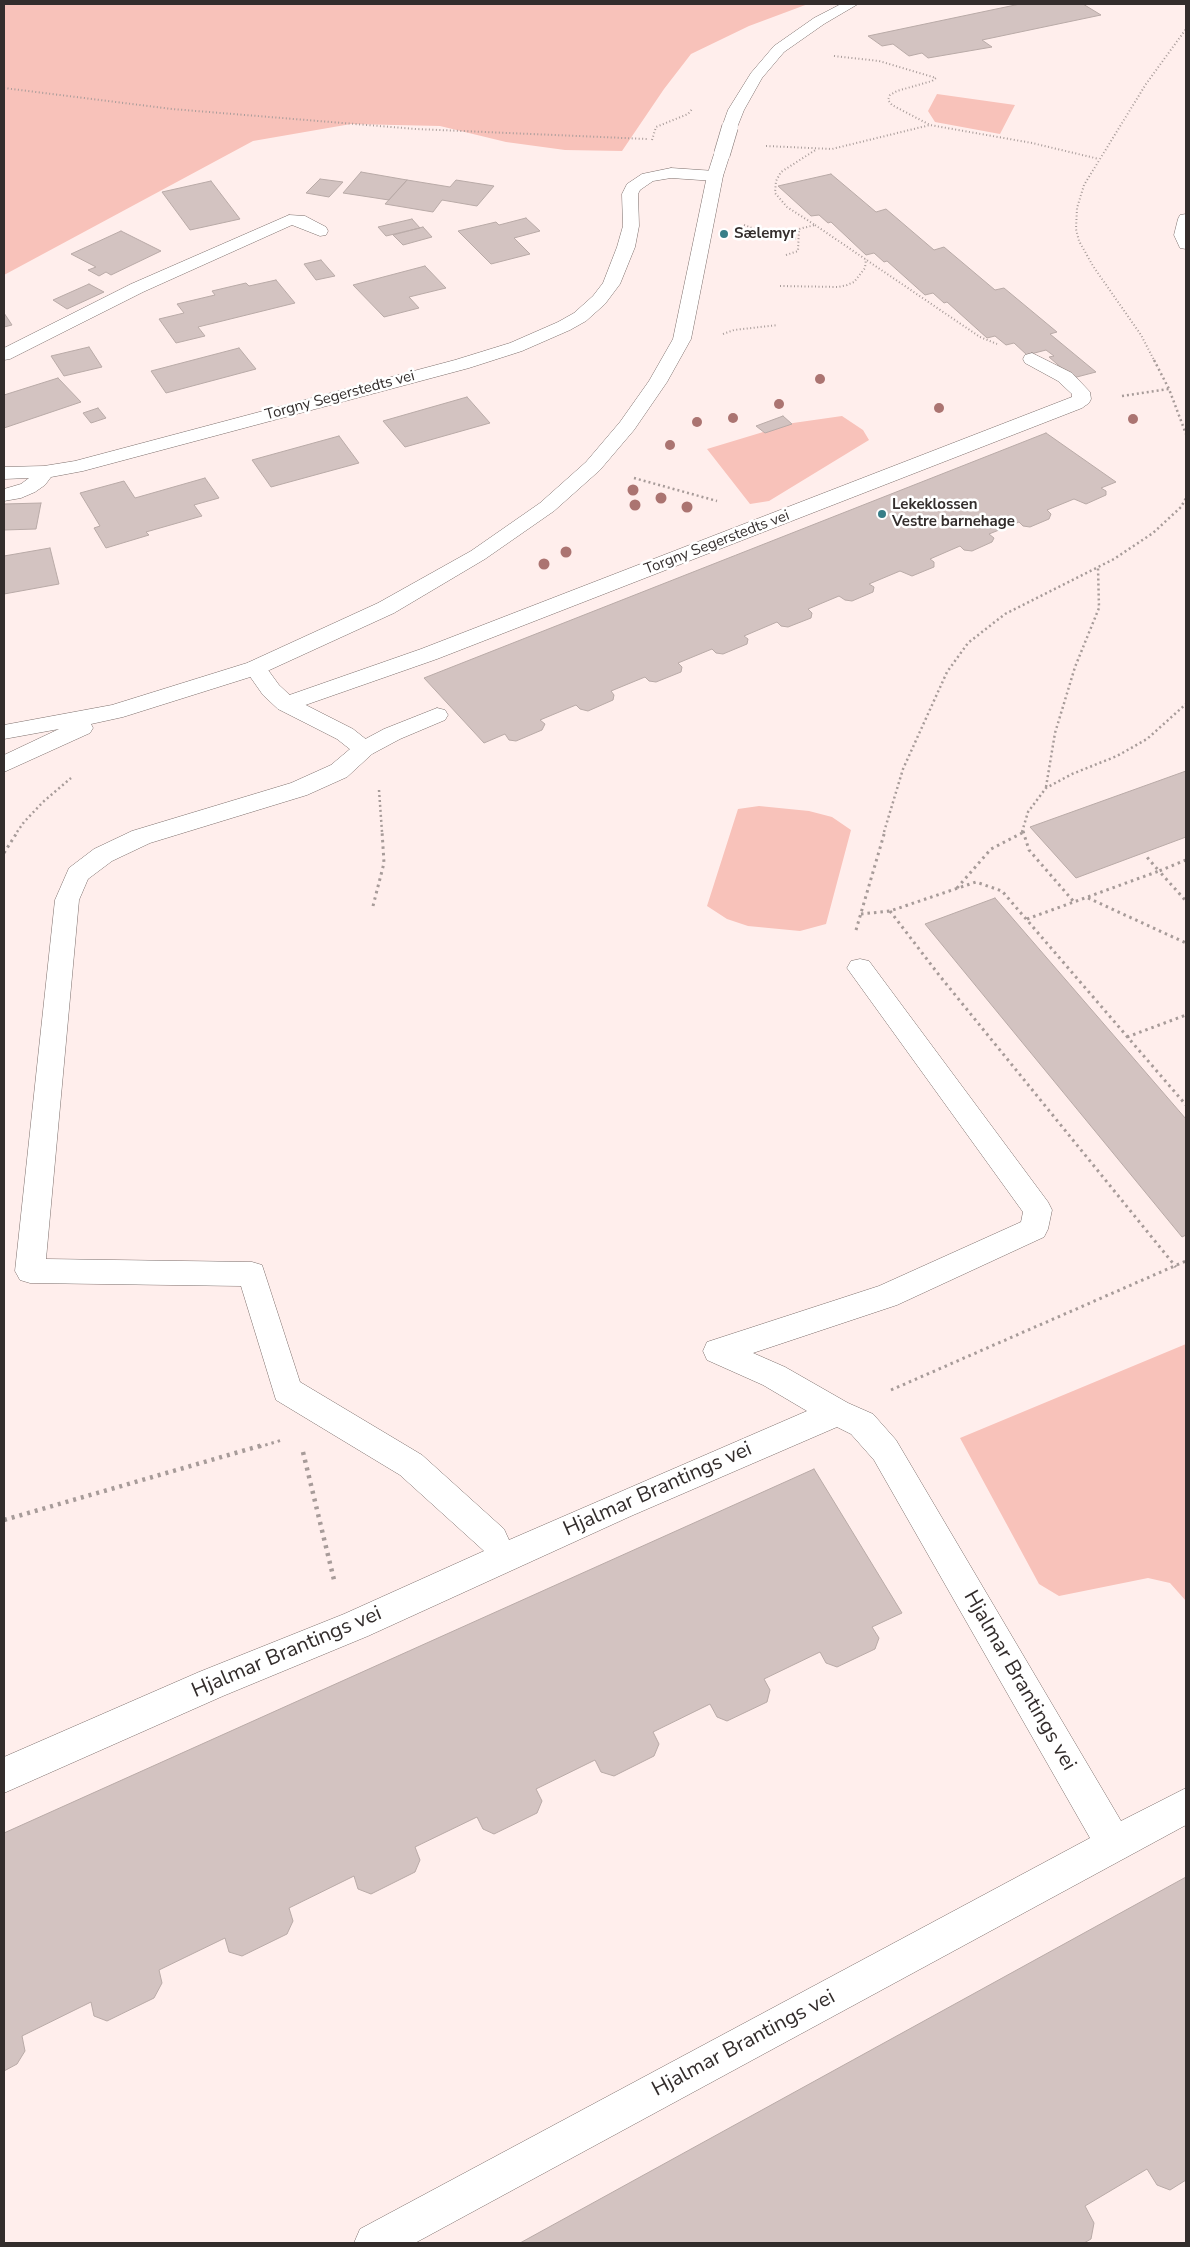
<!DOCTYPE html>
<html>
<head>
<meta charset="utf-8">
<style>
  body { margin:0 }
  #map { position:relative; width:1190px; height:2247px; overflow:hidden; background:#ffeeec; font-family:"Nunito Sans",sans-serif }
  canvas { display:block }
  .frame { position:absolute; inset:0; border:5px solid #332d2c; pointer-events:none }
</style>
</head>
<body>
<div id="map">
<canvas width="1190" height="2247"></canvas>
<div class="frame"></div>
</div>
<script>
const g = document.querySelector('canvas').getContext('2d');
g.lineJoin = 'round';
function fill(path, color) { g.fillStyle = color; g.fill(path, 'evenodd'); }
const toPath = rows => new Path2D(rows.map(r => 'M' + r).join(''));
function strokePath(path, color, width, dash) { g.strokeStyle = color; g.lineWidth = width; g.lineCap = dash ? 'butt' : 'round'; g.setLineDash(dash || []); g.stroke(path); }
function drawText(font, color, halo, rows, align = 'center') {
  g.font = font + ' "Nunito Sans",sans-serif'; g.lineWidth = 5; g.setLineDash([]); g.textBaseline = 'middle'; g.strokeStyle = halo; g.fillStyle = color; for (const [text, x, y, turn = 0] of rows) {
    g.save(); g.translate(x, y); g.rotate((+turn || 0) * Math.PI / 180); g.textAlign = isNaN(turn) ? turn : align; if (halo) g.strokeText(text, 0, 0); g.fillText(text, 0, 0); g.restore();
  }
}
const green = toPath([
  [4,4,808,4,749,26,691,54,664,89,622,151,565,150,506,142,440,126,351,124,253,141,4,275],
  [937,94,1015,105,1000,134,935,122,928,111],
  [842,416,863,430,869,440,769,501,750,504,707,449,793,423],
  [759,806,809,811,832,817,851,830,826,924,800,931,748,926,727,919,707,906,738,809],
  [1186,1344,1186,1601,1170,1583,1148,1578,1059,1596,1039,1584,960,1438]
]);
const building = toPath([
  [1020,4,1083,4,1101,15,982,40,992,47,928,58,922,53,909,56,893,44,882,46,868,36,1020,4],
  [361,172,407,180,389,200,343,193,361,172],
  [831,174,876,212,886,209,934,250,944,247,995,290,1004,288,1057,332,1050,334,1096,372,1073,378,1049,357,1054,356,1046,350,1027,355,1014,343,1006,345,995,336,987,338,947,302,944,303,933,293,925,295,887,261,884,262,874,253,866,255,831,222,828,223,819,215,811,216,778,186,831,174],
  [320,179,343,182,329,197,306,193,320,179],
  [407,180,450,187,456,180,494,186,477,206,442,200,433,212,385,204,407,180],
  [211,181,240,219,190,230,162,192,211,181],
  [526,218,540,231,514,238,530,254,491,264,458,231,496,222,499,225,526,218],
  [412,219,420,228,386,236,378,227,412,219],
  [423,227,432,237,403,245,393,235,423,227],
  [121,231,161,251,111,275,106,272,99,276,88,270,96,267,71,254,121,231],
  [321,260,335,276,316,280,304,264,321,260],
  [425,266,446,288,409,297,419,308,384,317,353,285,425,266],
  [276,280,295,303,198,327,205,336,176,343,159,319,184,313,177,304,215,295,212,291,246,283,249,286,276,280],
  [89,284,104,292,67,309,53,300,89,284],
  [4,313,12,325,4,327,4,313],
  [89,347,102,367,64,376,51,356,89,347],
  [239,348,256,369,166,393,151,371,239,348],
  [58,378,81,402,4,428,4,395,58,378],
  [467,397,490,423,405,447,383,421,467,397],
  [98,408,106,418,91,423,83,413,98,408],
  [783,416,792,424,765,433,756,426,783,416],
  [1046,433,1116,482,1101,488,1106,491,1106,495,1086,504,1074,499,1047,510,1051,514,1049,519,1030,527,1023,526,1019,522,989,534,994,538,992,542,972,551,964,550,960,546,930,559,934,562,934,567,912,576,900,571,869,584,874,587,873,592,852,601,845,600,839,596,808,609,812,613,811,618,788,627,781,626,777,622,744,636,748,639,747,644,723,654,716,653,712,649,678,663,682,667,681,672,656,682,649,681,645,677,611,691,614,695,613,700,588,711,580,709,576,705,540,720,545,724,542,730,516,741,509,740,505,734,484,743,424,678,1046,433],
  [339,436,359,463,271,487,252,460,339,436],
  [205,478,219,498,194,505,202,516,146,532,149,535,106,548,94,528,100,526,80,493,124,481,135,498,205,478],
  [41,503,36,529,4,530,4,504,41,503],
  [50,548,59,584,4,594,4,556,50,548],
  [1186,771,1186,837,1076,878,1030,827,1186,771],
  [995,898,1186,1119,1186,1235,1182,1237,925,924,995,898],
  [814,1469,902,1613,872,1627,879,1638,875,1649,837,1667,826,1663,820,1652,764,1679,770,1690,767,1702,727,1721,717,1717,710,1704,653,1732,659,1744,654,1756,614,1776,601,1772,595,1760,536,1789,542,1801,537,1813,494,1834,483,1829,477,1817,415,1847,420,1860,415,1872,371,1894,358,1889,354,1876,289,1908,293,1921,287,1934,242,1956,229,1952,225,1938,159,1970,162,1983,154,1998,107,2021,94,2016,91,2002,22,2036,25,2051,17,2064,4,2071,4,1833,814,1469],
  [1186,1877,1186,2180,1170,2190,1157,2185,1147,2169,1085,2206,1094,2223,1091,2239,1084,2243,520,2243,1186,1877]
]);
const pathFar3 = toPath([
  [834,56,879,61,936,78,932,81,897,91,890,95,888,100,892,105,930,125],
  [4,88,172,109,416,129,647,139],
  [652,140,656,127,688,114,693,108],
  [766,146,832,149,930,125,1032,143,1099,159],
  [744,225,765,233,798,239],
  [815,225,980,337,997,344],
  [786,255,798,251,799,229,815,225,787,207,775,193,776,181,781,172,817,149],
  [780,286,838,287,847,285,854,282,865,268,866,259],
  [723,334,734,330,778,325],
  [1155,362,1141,335,1093,266,1079,241,1076,229,1077,208,1084,185,1146,84,1186,29]
]);
const pathFar2 = toPath([
  [1154,360,1169,389,1186,434],
  [1122,396,1169,389],
  [634,478,717,501],
  [1046,787,1055,733,1075,667,1099,608,1098,567],
  [379,790,382,832],
  [17,832,24,822,43,802,71,778],
  [884,832,903,769,947,672,968,643,1005,614,1114,559,1153,533,1181,507,1186,498],
  [1022,832,1028,812,1046,788,1072,774,1117,756,1147,739,1186,704]
]);
const pathFar1 = toPath([
  [1023,831,1029,850,1074,902],
  [4,853,18,831],
  [1186,860,1159,871,1186,901],
  [957,888,991,849,1022,833],
  [1088,898,1186,943],
  [373,906,384,863,382,831],
  [890,911,939,975,1176,1267],
  [861,914,890,911,976,882,1002,891,1186,1105],
  [1027,919,1159,871,1146,856],
  [856,930,885,831],
  [1127,1037,1186,1015],
  [891,1390,1186,1261],
  [259,1447,282,1440]
]);
const path = toPath([
  [303,1452,335,1584],
  [4,1520,263,1445]
]);
const service = toPath([
  [1186,214,1186,249,1180,248,1174,235,1178,219,1180,215,1186,214],
  [1032,353,1072,373,1090,392,1091,399,1089,403,1082,408,437,659,294,709,286,711,278,709,275,704,278,699,421,649,1072,397,1072,394,1058,381,1025,363,1023,359,1025,355,1032,353],
  [437,708,445,710,448,715,445,720,400,739,372,754,347,777,307,795,150,843,112,861,88,879,79,900,46,1259,252,1262,262,1265,300,1382,422,1455,504,1529,509,1540,807,1411,763,1385,707,1360,703,1351,707,1342,879,1286,1021,1222,1023,1212,847,968,851,961,860,959,869,961,1048,1202,1052,1210,1048,1229,1044,1237,897,1305,753,1353,785,1367,848,1403,873,1414,896,1440,1121,1821,1186,1788,1186,1825,415,2243,354,2243,360,2229,1090,1838,874,1460,851,1434,837,1427,631,1516,368,1636,223,1696,4,1793,4,1757,199,1672,344,1614,484,1551,400,1475,276,1400,241,1286,30,1283,20,1280,15,1271,55,900,69,868,94,849,132,831,291,783,331,765,356,744,384,729,437,708]
]);
const minor = toPath([
  [671,168,715,171,721,173,723,176,721,179,715,181,671,178,653,181,640,190,638,194,639,226,635,247,620,284,605,304,586,321,570,330,522,351,469,368,83,471,51,477,45,485,35,492,21,498,4,501,4,489,21,484,29,478,4,479,4,467,44,466,75,461,455,360,510,343,558,322,574,313,593,296,603,283,617,247,623,226,622,194,627,184,642,174,671,168],
  [289,215,305,216,326,227,328,231,326,235,320,236,292,225,143,292,10,359,4,360,4,348,131,284,289,215],
  [255,661,263,663,279,685,294,699,353,729,372,744,376,749,372,754,364,757,356,754,337,739,278,709,263,695,244,668,247,663,255,661]
]);
const secondary = toPath([
  [841,4,858,4,824,24,784,52,762,78,744,110,736,130,724,130,722,127,728,110,751,73,774,46,814,18,841,4],
  [722,149,728,151,730,154,723,176,691,339,667,382,634,430,600,470,554,511,485,559,394,613,263,673,123,717,91,724,93,728,90,733,4,772,4,755,59,729,4,739,4,725,112,705,247,663,378,603,471,551,540,503,586,462,620,422,649,381,673,339,707,176,714,154,716,151,722,149]
]);
const secondaryBridge = toPath([
  [722,154,730,127]
]);
const trees = [
  [820,379,5],
  [779,404,5],
  [939,408,5],
  [733,418,5],
  [1133,419,5],
  [697,422,5],
  [670,445,5],
  [633,490,5.5],
  [661,498,5.5],
  [635,505,5.5],
  [687,507,5.5],
  [566,552,5.5],
  [544,564,5.5]
];
const markers = [
  [724,234,5,"#377e88"],
  [882,514,5,"#377e88"]
];
const farPoinames = [
  ["Sælemyr",734,234],
  ["Lekeklossen",892,505],
  ["Vestre barnehage",892,522]
];
const farStreetnames = [
  ["Torgny Segerstedts vei",340,396,-15],
  ["Torgny Segerstedts vei",717,543,-21]
];
const nearStreetnames = [
  ["Hjalmar Brantings vei",658,1490,-24],
  ["Hjalmar Brantings vei",287,1653,-23],
  ["Hjalmar Brantings vei",1019,1681,60],
  ["Hjalmar Brantings vei",744,2044,-28]
];
fill(green, '#f8c2ba');
fill(building, '#d3c3c1');
strokePath(building, '#b9aaa7', 1);
strokePath(service, '#7d6f6c', 1);
strokePath(minor, '#7d6f6c', 1);
strokePath(secondary, '#7d6f6c', 1);
strokePath(pathFar3, '#a79b99', 2, [1, 2.5]);
strokePath(pathFar2, '#a79b99', 2.5, [2, 3]);
strokePath(pathFar1, '#a79b99', 3, [2.5, 4]);
strokePath(path, '#a79b99', 4.5, [3, 5]);
fill(service, '#fff');
fill(minor, '#fff');
fill(secondary, '#fff');
strokePath(secondaryBridge, '#7d6f6c', 17, []);
strokePath(secondaryBridge, '#fff', 16);
g.fillStyle = '#ab7471';
for (const [x, y, r] of trees) { g.beginPath(); g.arc(x, y, r, 0, 2 * Math.PI); g.fill(); }
for (const [x, y, r, color] of markers) { const dot = new Path2D(); dot.arc(x, y, r, 0, 2 * Math.PI); g.fillStyle = color; g.fill(dot); strokePath(dot, '#fff', 2); }
drawText('bold 15px', '#332d2c', '#fff', farPoinames, 'left');
drawText('15px', '#332d2c', '#fff', farStreetnames);
drawText('21px', '#332d2c', '#fff', nearStreetnames);
</script>
</body>
</html>
